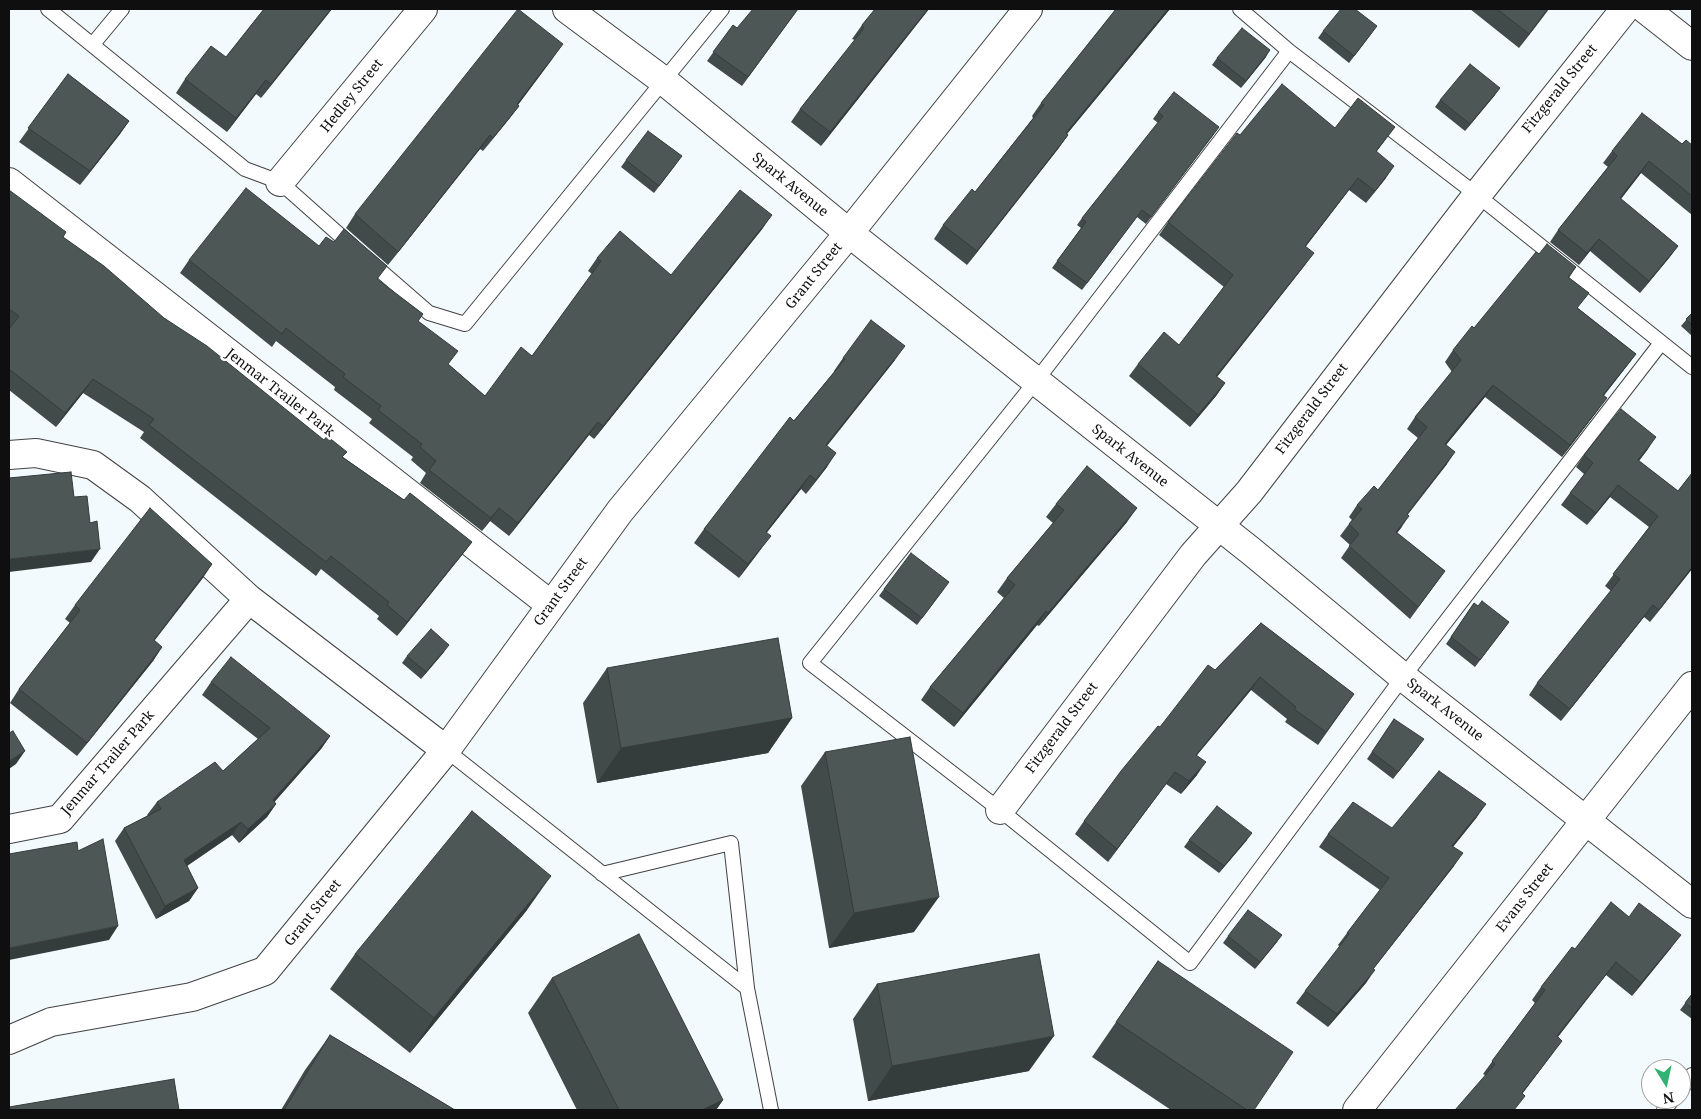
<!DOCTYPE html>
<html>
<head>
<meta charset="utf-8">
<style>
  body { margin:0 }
  #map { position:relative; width:1701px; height:1119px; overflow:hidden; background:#f2fafe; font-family:"Noto Serif",serif }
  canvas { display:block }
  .frame { position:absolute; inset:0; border:10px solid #0f0f0f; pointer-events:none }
  .north { position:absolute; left:1641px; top:1059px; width:50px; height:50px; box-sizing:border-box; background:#fff; border:1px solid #9f9f9f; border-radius:50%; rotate:170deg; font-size:14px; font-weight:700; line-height:20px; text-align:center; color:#0f0f0f }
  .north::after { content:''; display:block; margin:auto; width:18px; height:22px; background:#33b373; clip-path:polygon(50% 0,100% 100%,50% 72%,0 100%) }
</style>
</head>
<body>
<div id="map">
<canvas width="1701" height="1119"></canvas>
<div class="frame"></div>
<div class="north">N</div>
</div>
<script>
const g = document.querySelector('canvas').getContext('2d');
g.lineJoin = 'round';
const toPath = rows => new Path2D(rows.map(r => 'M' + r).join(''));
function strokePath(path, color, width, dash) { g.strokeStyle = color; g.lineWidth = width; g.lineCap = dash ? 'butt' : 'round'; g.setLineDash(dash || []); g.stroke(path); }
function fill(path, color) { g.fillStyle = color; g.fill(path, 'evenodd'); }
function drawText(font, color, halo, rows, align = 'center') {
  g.font = font + ' "Noto Serif",serif'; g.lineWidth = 5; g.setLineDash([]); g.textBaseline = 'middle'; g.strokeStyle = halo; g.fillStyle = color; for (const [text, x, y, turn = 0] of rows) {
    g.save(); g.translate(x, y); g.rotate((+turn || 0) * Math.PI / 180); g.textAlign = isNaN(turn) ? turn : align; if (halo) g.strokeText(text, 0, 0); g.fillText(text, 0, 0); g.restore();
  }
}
const service = toPath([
  [48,9,245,169,280,182,352,246],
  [1240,9,1289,51,1477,195,1692,367],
  [93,44,122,9],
  [1289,51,1036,381,810,663,1000,810,1190,963,1403,677,1661,343],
  [368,260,429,313,465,324,722,9],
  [446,750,747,988,771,1110],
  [602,874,731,843,747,988],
  [1681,1089,1692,1075],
  [1664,1110,1673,1099]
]);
const minor = toPath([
  [567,9,664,81,849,233,1251,551,1403,677,1692,904],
  [9,182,551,605],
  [280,182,423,9],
  [9,455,36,453,93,465,140,499,249,599,446,750],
  [1000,810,1193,555,1249,492,1477,195,1625,9],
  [9,829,60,819,249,599],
  [9,1040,51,1022,192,997,265,971,446,750,620,511,849,233,1028,9],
  [1357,1110,1692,686]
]);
const tertiary = toPath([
  [1645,9,1692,46]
]);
const wall = toPath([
  [264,9,332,9,261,98,256,94,227,132,176,93,185,79,226,57],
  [798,9,742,86,707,61,733,25,737,28],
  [929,9,821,146,791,122,800,109,855,40,852,39,862,25],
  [1116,9,1170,9,1067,134,1068,135,1058,149,967,265,934,239,943,225,975,192,1033,118,1032,116,1041,103],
  [1470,9,1549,9,1519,48],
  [1323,31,1372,33,1349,63,1318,38],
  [1266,57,1241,88,1212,65,1217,58],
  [553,58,518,105,519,106,509,119,483,151,480,149,388,265,346,228,355,214],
  [68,74,129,121,120,134,80,185,19,142],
  [1495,95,1465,131,1435,107,1440,100],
  [1158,112,1214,134,1146,224,1137,217,1082,290,1052,268,1081,228,1077,225,1082,218,1158,123,1153,119],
  [1335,128,1386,139,1376,152,1386,178,1366,203,1349,190,1306,246,1305,265,1217,377,1225,383,1216,396,1190,427,1129,376,1138,364,1179,345,1224,287,1159,235,1168,222,1240,135],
  [1682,144,1692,145,1692,215,1641,173,1621,199,1678,246,1669,258,1640,293,1590,251,1579,265,1550,242,1558,230,1608,167,1603,163,1612,151],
  [626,160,677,163,654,193,621,167],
  [9,190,63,237,164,318,343,457,404,500,472,542,462,555,397,636,377,619,379,616,321,569,316,576,140,438,144,432,83,393,56,427,9,390],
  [763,228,594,439,589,435,509,536,490,521,482,531,420,483,426,473,411,460,413,457,369,423,372,419,334,390,335,387,276,341,272,347,180,273,189,260,319,246,377,280,423,314,418,321,448,364,485,396,532,356,592,274,588,271,597,258,671,275],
  [1539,254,1576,267,1569,278,1578,308,1636,354,1604,395,1598,410,1562,457,1485,397,1446,445,1447,464,1407,514,1401,528,1397,533,1445,571,1410,619,1341,558,1350,545,1340,536,1352,520,1349,517,1357,505,1378,490,1418,438,1407,429,1415,417,1452,372,1445,362,1453,350,1474,328],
  [1692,313,1692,336,1681,326],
  [843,358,895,360,827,446,827,467,806,494,801,489,767,532,761,549,739,578,694,543,704,529,834,372,834,371],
  [1648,449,1639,461,1678,491,1692,473,1692,569,1650,622,1644,617,1561,721,1529,695,1537,683,1611,591,1605,586,1649,527,1610,497,1587,525,1561,505,1584,474,1576,467,1584,455],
  [1056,504,1127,522,1039,626,1037,625,954,727,921,700,930,687,1004,598,997,592,1007,578,1053,523,1046,517],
  [212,564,154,641,162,647,153,661,77,756,10,703,19,689,70,623,65,619,75,605],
  [884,589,944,589,917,625,879,596],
  [1474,603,1478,606,1509,622,1475,667,1446,644],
  [1261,623,1354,694,1318,745,1285,722,1287,719,1251,690,1197,755,1197,775,1181,794,1166,784,1108,862,1075,834,1084,821,1160,727],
  [444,652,421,679,402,663,407,656],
  [607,668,792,718,768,753,597,783,583,703],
  [211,682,330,736,321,749,274,802,276,804,267,817,239,843,232,835,187,866,198,888,189,901,156,919,115,841,124,828,148,816,147,815,157,802,223,771,258,739,202,695],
  [1394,719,1419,746,1393,779,1367,759],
  [825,752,914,932,829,948,801,786],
  [1477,817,1453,847,1454,866,1373,969,1366,983,1328,1027,1296,1003,1305,991,1340,947,1338,945,1347,933,1380,890,1319,847,1328,834,1392,828],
  [1189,840,1247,840,1219,873,1184,847],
  [527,910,410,1053,330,989,355,954],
  [1629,917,1671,948,1632,996,1606,975,1558,1037,1553,1053,1522,1094,1483,1074,1535,1003,1532,1000,1541,987,1575,949],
  [1228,936,1277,942,1255,969,1223,943],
  [1158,961,1254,1110,1171,1110,1092,1057],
  [552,978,723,1100,716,1110,577,1110,528,1013],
  [877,984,1029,1071,868,1101,853,1019],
  [1692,994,1692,1019,1680,1010],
  [330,1035,455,1110,281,1110,305,1070]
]);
const shadedWall = toPath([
  [331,9,332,9,261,98,271,84],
  [928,9,929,9,821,146,830,132],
  [1168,9,1170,9,1056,147,1066,133],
  [1549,9,1543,17,1519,48,1529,34],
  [563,44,553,58,508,118,517,104],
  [1270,50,1266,57,1241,88,1246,81],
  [266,80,256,94,227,132,236,118],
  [1500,88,1495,95,1465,131,1470,124],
  [519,106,509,119,483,151,493,138],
  [129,121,120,134,80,185,90,171],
  [1395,127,1386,139,1367,164,1376,151],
  [490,135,480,149,388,265,398,252],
  [1068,135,1058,149,967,265,977,251],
  [1649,161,1641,173,1612,210,1620,198],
  [1394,166,1386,178,1366,203,1375,191],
  [1358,178,1349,190,1297,258,1305,246],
  [772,215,763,228,594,439,603,426],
  [1599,239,1590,251,1579,265,1587,253],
  [1678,246,1669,258,1640,293,1649,281],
  [1314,253,1305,265,1208,388,1216,376],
  [905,346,895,360,816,459,826,445],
  [1636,354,1627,366,1595,407,1603,395],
  [93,379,83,393,56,427,65,413],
  [1225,383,1216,396,1190,427,1198,415],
  [1493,385,1485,397,1437,456,1445,444],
  [1607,398,1598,410,1562,457,1570,445],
  [598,422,589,435,509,536,518,523],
  [1656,437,1648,449,1630,472,1638,460],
  [1455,452,1447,464,1399,526,1407,514],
  [836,453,827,467,806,494,816,480],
  [810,475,801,489,757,545,766,532],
  [1618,485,1610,497,1587,525,1596,513],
  [499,508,490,521,482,531,491,518],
  [1137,508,1127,522,1039,626,1048,613],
  [1409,516,1401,528,1388,544,1396,532],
  [771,536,761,549,739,578,748,564],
  [472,542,462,555,397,636,407,622],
  [100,549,91,562,9,572,9,559],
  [212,564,203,578,144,654,154,640],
  [1692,567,1692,569,1650,622,1659,610],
  [1653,605,1644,617,1561,721,1570,709],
  [1046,611,1037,625,954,727,963,713],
  [449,645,444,652,421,679,426,672],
  [162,647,153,661,77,756,87,743],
  [1260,677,1251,690,1187,767,1196,755],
  [792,718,768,753,597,783,621,748],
  [330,736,321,749,264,814,273,800],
  [25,751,16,764,9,769,9,761],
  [1206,762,1197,775,1181,794,1189,781],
  [1175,772,1166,784,1108,862,1117,849],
  [276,804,267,817,239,843,248,829],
  [1486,804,1477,817,1443,859,1452,846],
  [241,822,232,835,175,874,184,860],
  [1252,833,1247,840,1219,873,1224,866],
  [1463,853,1454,866,1364,981,1373,969],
  [551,876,527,910,410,1053,434,1018],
  [198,888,189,901,156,919,165,906],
  [939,897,914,932,829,948,854,913],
  [118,926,109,940,9,960,9,948],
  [1282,935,1277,942,1255,969,1260,962],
  [1681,935,1671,948,1632,996,1641,983],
  [1616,962,1606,975,1548,1049,1557,1036],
  [1375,970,1366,983,1328,1027,1337,1014],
  [1054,1036,1029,1071,868,1101,892,1066],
  [1562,1041,1553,1053,1513,1106,1522,1093],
  [723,1100,716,1110,702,1110]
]);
const building = toPath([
  [264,9,331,9,271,84,266,80,236,118,185,79,211,46,226,57,264,9],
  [518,9,563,44,517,104,519,106,493,138,490,135,398,252,355,214,518,9],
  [753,9,798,9,748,77,713,52,733,25,737,28,753,9],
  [875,9,928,9,830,132,800,109,864,28,862,25,875,9],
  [1116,9,1168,9,1066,133,1068,135,977,251,943,225,972,189,975,192,1044,105,1041,103,1116,9],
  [1341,9,1355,9,1377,26,1354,56,1323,31,1341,9],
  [1497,9,1548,9,1529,34,1497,9],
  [1242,28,1270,50,1246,81,1217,58,1242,28],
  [1470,64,1500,88,1470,124,1440,100,1470,64],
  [68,74,129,121,90,171,28,128,68,74],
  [1282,84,1335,128,1358,98,1395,127,1376,151,1394,166,1375,191,1358,178,1305,246,1314,253,1216,376,1225,383,1198,415,1138,364,1164,332,1179,345,1233,275,1168,222,1237,133,1240,135,1282,84],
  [1174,92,1219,127,1151,217,1142,210,1087,283,1057,261,1086,222,1082,218,1163,116,1158,112,1174,92],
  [1642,113,1682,144,1686,140,1692,145,1692,196,1649,161,1620,198,1678,246,1649,281,1599,239,1587,253,1558,230,1617,156,1612,151,1642,113],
  [648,131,682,156,659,186,626,160,648,131],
  [246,188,319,246,326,237,334,242,344,229,387,266,377,279,423,314,418,321,458,351,448,364,485,396,521,347,532,356,601,261,597,258,620,231,671,275,740,190,772,215,603,426,598,422,518,523,499,508,491,518,429,470,436,461,420,447,422,444,378,410,381,406,343,377,345,374,286,328,282,334,189,260,246,188],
  [9,190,66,232,63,237,104,266,164,318,207,346,324,440,327,436,347,452,342,457,404,500,410,493,472,542,407,622,387,605,389,602,331,556,326,562,149,425,154,419,93,379,65,413,9,369,9,329,19,316,9,309,9,190],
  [1547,244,1576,267,1568,277,1589,293,1577,308,1636,354,1603,395,1607,398,1570,445,1493,385,1445,444,1455,452,1407,514,1409,516,1396,532,1445,571,1418,607,1349,546,1359,534,1349,524,1362,509,1357,505,1374,486,1378,490,1427,427,1415,417,1461,360,1453,350,1472,326,1474,328,1536,252,1539,254,1547,244],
  [1692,313,1692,325,1686,319,1692,313],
  [871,320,905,346,826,445,836,453,816,480,810,475,766,532,771,536,748,564,704,529,790,417,794,421,845,359,843,358,871,320],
  [1621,409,1656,437,1638,460,1678,491,1692,473,1692,567,1659,610,1653,605,1570,709,1537,683,1620,579,1613,574,1658,516,1618,485,1596,513,1570,493,1593,463,1584,455,1621,409],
  [1087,466,1137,508,1048,613,1046,611,963,713,930,687,1015,585,1007,578,1064,510,1056,504,1087,466],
  [71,472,74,497,87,496,90,523,97,521,100,549,9,559,9,478,71,472],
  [150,508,212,564,154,640,162,647,87,743,19,689,80,610,75,605,150,508],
  [911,553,949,582,922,618,884,589,911,553],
  [1482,601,1509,622,1480,660,1451,637,1474,603,1478,606,1482,601],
  [1261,623,1354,694,1326,732,1294,709,1296,707,1260,677,1196,755,1206,762,1189,781,1175,772,1117,849,1084,821,1121,771,1158,726,1160,727,1208,665,1215,670,1261,623],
  [431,629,449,645,426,672,407,656,431,629],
  [778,638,792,718,621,748,607,668,778,638],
  [231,657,330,736,273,800,276,804,248,829,241,822,184,860,198,888,165,906,124,828,161,809,157,802,215,762,223,771,270,728,211,682,231,657],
  [1394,719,1424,739,1398,772,1372,752,1394,719],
  [13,731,25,751,9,761,9,733,13,731],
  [910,737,939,897,854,913,825,752,910,737],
  [1439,771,1486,804,1452,846,1463,853,1373,969,1375,970,1337,1014,1305,991,1349,934,1347,933,1389,878,1328,834,1353,802,1392,828,1439,771],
  [1217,806,1252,833,1224,866,1189,840,1217,806],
  [472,811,551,876,434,1018,355,954,472,811],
  [103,839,118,926,9,948,9,854,77,842,78,851,103,839],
  [1611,902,1629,917,1639,903,1681,935,1641,983,1616,962,1557,1036,1562,1041,1522,1093,1525,1096,1514,1110,1455,1110,1495,1064,1492,1061,1545,990,1541,987,1572,947,1575,949,1611,902],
  [1248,910,1282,935,1260,962,1228,936,1248,910],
  [639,934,723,1100,702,1110,619,1110,552,978,639,934],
  [1039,954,1054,1036,892,1066,877,984,1039,954],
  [1158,961,1293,1052,1254,1110,1247,1110,1116,1022,1158,961],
  [1692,994,1692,1008,1685,1003,1692,994],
  [330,1035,455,1110,284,1110,330,1035],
  [174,1079,179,1110,9,1110,9,1107,174,1079]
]);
const streetNames = [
  ["Fitzgerald Street",1560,89,-51],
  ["Hedley Street",352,96,-51],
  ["Spark Avenue",790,185,39],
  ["Grant Street",814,276,-51],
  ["Jenmar Trailer Park",280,393,38],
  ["Fitzgerald Street",1312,409,-53],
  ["Spark Avenue",1130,456,38],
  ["Grant Street",561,592,-54],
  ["Spark Avenue",1445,710,38],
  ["Fitzgerald Street",1062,728,-53],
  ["Jenmar Trailer Park",108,763,-49],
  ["Evans Street",1525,898,-52],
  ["Grant Street",313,913,-51]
];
strokePath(service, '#424242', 16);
strokePath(minor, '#424242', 30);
strokePath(tertiary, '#424242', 30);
strokePath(service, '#fff', 14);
strokePath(minor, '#fff', 28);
strokePath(tertiary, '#fff', 28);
fill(wall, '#414b4a');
fill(shadedWall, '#353d3c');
fill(building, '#4c5756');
strokePath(building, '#353d3c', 1);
drawText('14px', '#0f0f0f', '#fff', streetNames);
</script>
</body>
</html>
